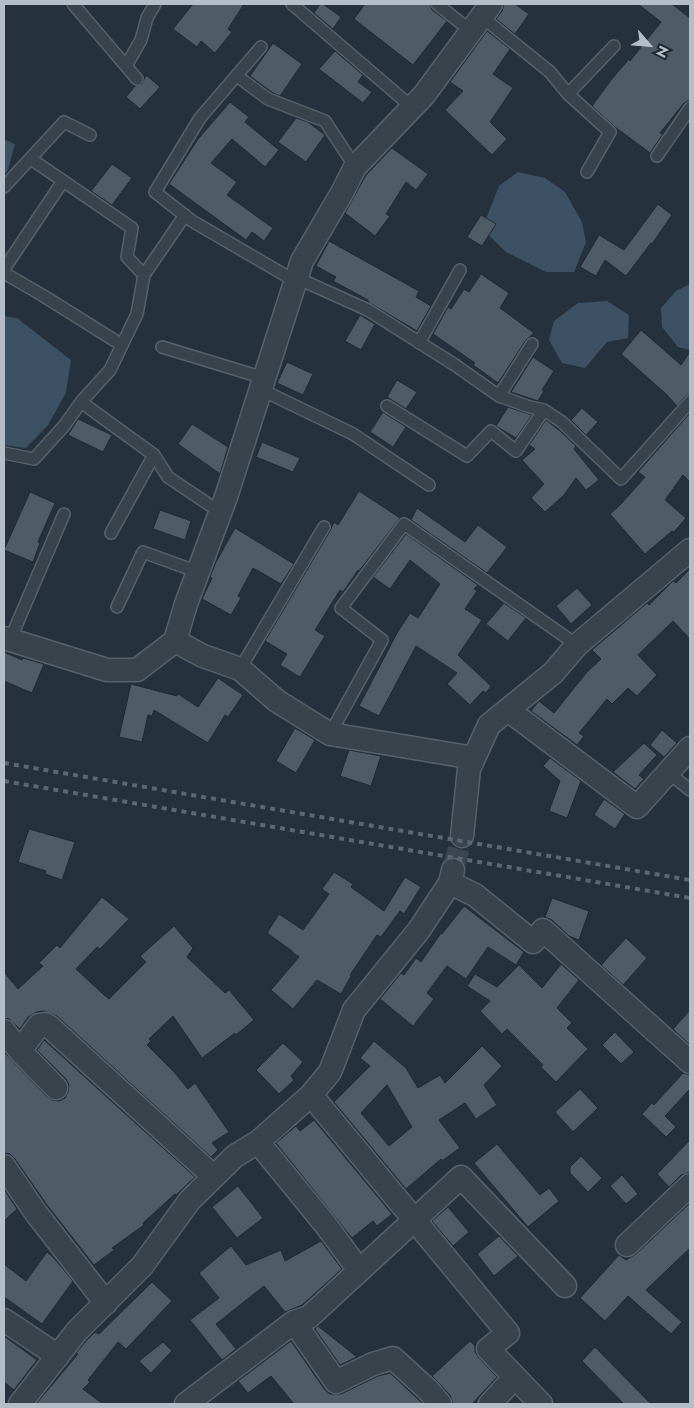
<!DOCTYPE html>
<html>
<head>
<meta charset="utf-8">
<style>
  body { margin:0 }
  #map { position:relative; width:694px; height:1408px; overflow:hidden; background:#25313c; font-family:Jost,sans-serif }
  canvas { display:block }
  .frame { position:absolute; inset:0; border:5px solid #b5bec7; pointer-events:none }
  .north { position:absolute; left:624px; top:20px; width:50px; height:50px; -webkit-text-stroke:4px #1e2831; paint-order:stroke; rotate:117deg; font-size:14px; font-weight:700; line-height:20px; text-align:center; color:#b5bec7 }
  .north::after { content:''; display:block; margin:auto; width:18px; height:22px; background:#b5bec7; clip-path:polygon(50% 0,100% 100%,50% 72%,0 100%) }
</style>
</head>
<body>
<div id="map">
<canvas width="694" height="1408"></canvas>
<div class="frame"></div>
<div class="north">N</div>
</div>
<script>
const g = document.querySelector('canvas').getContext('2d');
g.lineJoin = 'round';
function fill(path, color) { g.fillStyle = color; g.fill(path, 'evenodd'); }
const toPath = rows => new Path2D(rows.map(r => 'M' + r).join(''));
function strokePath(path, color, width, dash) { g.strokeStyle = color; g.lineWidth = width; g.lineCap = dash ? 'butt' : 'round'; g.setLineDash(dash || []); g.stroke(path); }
const water = toPath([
  [4,139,15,144,8,170,4,175],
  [518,172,545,178,565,192,582,222,586,242,574,272,546,272,506,252,482,229,499,186],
  [690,284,690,350,678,347,662,327,661,308,676,291],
  [607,301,629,315,628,338,607,342,585,368,562,363,549,340,554,321,578,303],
  [4,316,17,318,71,360,66,393,48,425,26,448,4,445]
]);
const building = toPath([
  [193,4,244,4,228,29,232,32,215,53,201,41,197,47,173,29,193,4],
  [320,4,323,4,341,17,333,29,314,13,320,4],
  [365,4,430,4,432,10,447,21,413,65,354,19,365,4],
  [504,4,515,4,529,14,515,34,496,19,502,11,504,4],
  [638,4,672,4,690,18,690,100,684,103,660,133,663,134,650,153,615,127,592,106,611,80,629,59,630,61,661,22,638,4],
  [487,31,510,49,493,74,513,88,490,122,507,139,492,155,445,110,463,91,450,82,487,31],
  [273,43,302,64,280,96,273,93,250,76,273,43],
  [335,51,363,75,358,82,372,92,363,103,319,69,335,51],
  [146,75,160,87,140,109,126,97,135,86,142,84,146,75],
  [230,102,249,117,245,122,279,150,265,167,232,139,211,163,237,182,227,195,273,228,264,241,252,232,246,240,169,184,198,139,230,102],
  [296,118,308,122,325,135,306,162,278,142,296,118],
  [392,148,428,174,416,190,406,182,386,214,390,216,375,236,345,213,366,175,392,148],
  [112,164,132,178,112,205,91,191,112,164],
  [658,204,672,215,652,244,651,243,626,276,605,260,596,276,580,267,599,235,624,250,658,204],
  [481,215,496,224,482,246,467,237,481,215],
  [329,241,419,291,416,297,431,306,417,331,368,302,368,300,333,281,336,277,316,266,329,241],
  [481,274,509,293,500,308,534,333,526,340,498,383,473,365,475,363,433,334,448,307,451,309,464,289,469,292,481,274],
  [360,315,375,324,361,350,345,341,360,315],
  [641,330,681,365,690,352,690,395,685,397,677,406,666,394,621,354,641,330],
  [533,357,554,371,542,390,544,391,538,401,511,392,533,357],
  [287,362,313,374,303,395,277,383,287,362],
  [397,380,417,392,406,409,387,397,397,380],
  [508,407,532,415,516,438,496,426,508,407],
  [582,408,598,422,586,435,571,420,582,408],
  [383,412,406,427,393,447,370,432,383,412],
  [690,413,690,482,683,475,665,500,686,518,674,532,672,531,645,554,610,514,621,504,645,477,638,472,690,413],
  [78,419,112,435,103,452,68,435,78,419],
  [546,420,560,431,576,446,574,449,599,480,586,490,576,478,564,495,545,512,531,498,544,484,522,460,535,449,529,445,546,420],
  [192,424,228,447,220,474,178,444,192,424],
  [262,442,300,458,293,472,256,457,262,442],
  [359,491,400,518,359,571,358,570,343,592,340,590,315,630,325,636,300,677,280,665,287,654,265,641,330,531,334,522,338,525,359,491],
  [30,492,55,503,38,542,40,543,33,562,4,550,30,492],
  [417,508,465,542,478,525,507,547,487,573,411,520,417,508],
  [160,510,191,521,185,540,153,529,160,510],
  [235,528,294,564,281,584,253,568,238,596,241,598,231,615,202,599,212,578,210,577,216,562,235,528],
  [406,534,478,585,474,589,477,591,465,609,482,620,458,655,491,686,486,693,483,691,470,705,447,684,457,673,416,646,379,716,359,706,397,633,410,613,418,618,440,584,410,560,390,589,373,577,406,534],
  [690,569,690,639,673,621,638,655,657,675,637,696,628,688,612,704,607,699,579,733,584,736,577,745,531,711,539,701,554,713,587,672,601,659,592,650,647,603,649,605,673,581,676,583,690,569],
  [577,588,592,605,571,624,556,606,577,588],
  [504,603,526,618,508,641,486,624,504,603],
  [4,652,22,660,23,658,44,664,32,693,4,681,4,652],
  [218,678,243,695,228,717,225,715,208,743,154,710,152,716,148,715,142,742,119,737,131,684,177,696,178,694,198,707,218,678],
  [295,728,315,740,296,773,276,761,295,728],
  [662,730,677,743,664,757,650,745,662,730],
  [644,743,657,755,639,775,644,779,635,789,613,772,644,743],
  [349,750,381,756,371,786,340,776,349,750],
  [550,758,581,781,567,818,549,811,560,781,543,766,550,758],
  [604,799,625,814,615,829,594,815,604,799],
  [29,829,75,842,62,880,45,874,46,871,18,862,29,829],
  [334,872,353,884,351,887,384,911,405,877,421,887,404,914,400,911,381,937,377,935,350,975,351,976,341,994,317,980,293,1009,271,990,299,957,292,952,292,951,267,933,279,914,303,930,329,894,322,889,334,872],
  [102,897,129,919,100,949,97,947,76,969,103,994,109,999,146,962,140,956,174,926,193,948,187,957,225,993,229,990,254,1020,236,1035,235,1033,202,1058,173,1016,149,1039,151,1041,147,1045,174,1072,188,1089,195,1083,229,1132,212,1143,218,1150,211,1157,57,1016,44,1011,37,1012,28,1017,20,1029,9,1019,4,1018,4,972,18,989,43,966,39,963,57,945,60,948,102,897],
  [552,898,589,911,579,940,569,936,552,920,545,917,552,898],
  [464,906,524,952,516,965,488,947,466,979,447,966,427,993,434,999,413,1026,380,999,401,973,404,975,416,958,421,962,441,933,442,934,464,906],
  [626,938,647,958,623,985,601,965,626,938],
  [561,964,579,980,557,1008,572,1023,567,1028,588,1049,556,1082,541,1067,543,1065,507,1029,502,1034,480,1011,490,1001,467,986,475,974,497,987,519,965,542,988,561,964],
  [690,1010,690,1045,673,1029,690,1010],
  [615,1032,634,1052,621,1064,602,1045,615,1032],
  [44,1040,195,1177,176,1195,175,1194,143,1223,144,1225,112,1248,114,1250,94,1265,47,1205,15,1159,10,1154,4,1153,4,1052,47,1097,52,1100,59,1101,65,1098,68,1092,69,1085,66,1079,37,1050,44,1040],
  [374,1041,406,1068,418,1088,440,1075,445,1083,482,1046,502,1066,484,1085,497,1105,476,1119,465,1103,439,1120,460,1148,442,1161,441,1159,406,1189,334,1102,370,1066,360,1058,374,1041],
  [387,1085,412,1127,389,1146,361,1113,387,1085],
  [283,1043,303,1062,291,1076,294,1080,279,1094,256,1070,283,1043],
  [683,1073,690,1075,690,1089,665,1116,676,1127,666,1137,642,1114,652,1103,654,1105,683,1073],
  [580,1089,598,1108,573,1132,555,1112,580,1089],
  [314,1120,392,1214,377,1226,373,1221,352,1238,276,1143,296,1126,300,1131,314,1120],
  [690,1140,690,1172,681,1175,669,1187,657,1174,690,1140],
  [497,1144,540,1195,549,1188,559,1201,528,1227,474,1163,497,1144],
  [581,1156,602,1178,588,1192,570,1173,570,1167,581,1156],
  [622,1175,638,1194,626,1204,610,1186,622,1175],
  [238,1186,263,1218,237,1238,212,1207,238,1186],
  [4,1189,17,1209,4,1221,4,1189],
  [690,1203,690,1248,646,1290,682,1322,671,1334,628,1296,605,1321,580,1298,619,1255,626,1260,636,1254,690,1203],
  [448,1207,469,1232,453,1246,432,1221,448,1207],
  [499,1236,518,1256,494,1276,477,1254,499,1236],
  [321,1241,342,1269,302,1305,285,1312,264,1286,216,1324,236,1349,222,1360,190,1320,219,1298,199,1273,231,1246,246,1265,281,1250,285,1261,321,1241],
  [47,1252,54,1258,73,1281,42,1324,4,1297,4,1264,26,1281,47,1252],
  [152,1282,172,1301,126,1349,118,1342,88,1380,90,1382,83,1389,103,1404,36,1404,78,1354,76,1353,87,1340,95,1332,99,1334,152,1282],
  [318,1326,357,1357,340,1365,315,1329,318,1326],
  [4,1336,37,1360,14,1390,4,1382,4,1336],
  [291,1341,325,1390,330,1394,341,1394,378,1376,390,1373,423,1404,294,1404,271,1376,248,1393,238,1381,291,1341],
  [470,1341,475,1346,475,1352,479,1358,497,1377,472,1404,453,1404,450,1395,432,1376,470,1341],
  [163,1342,172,1351,151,1373,139,1361,163,1342],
  [595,1347,651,1404,624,1404,582,1361,595,1347]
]);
const minorTunnel = toPath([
  [453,870,462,836]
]);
const service = toPath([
  [73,4,137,79],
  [292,4,413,108],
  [437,4,472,32],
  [482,17,550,72,568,94,610,132,587,172],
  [261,47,200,118,155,192,192,221,295,281],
  [126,66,141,40,147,18,155,4],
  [237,76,268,99,325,121,355,167],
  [568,94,614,46],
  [657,156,690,108],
  [31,159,132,228,127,257,144,275],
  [4,187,64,122,90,135],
  [4,269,63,181],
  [4,273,42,295,122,345],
  [297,278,368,310,455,365,499,396,530,407,544,410,562,422,621,479,690,402],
  [419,343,460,270],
  [162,347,264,378],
  [260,389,353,434,429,485],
  [499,396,532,344],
  [81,402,154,455,168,477,220,512],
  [387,406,467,456,491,431,516,451,544,410],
  [4,453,34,459,64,426,81,402,110,370,137,314,144,275,185,215],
  [111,533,154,455],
  [117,607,143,552,198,572],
  [10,640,64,514],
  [240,669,324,527],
  [330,734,382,640,341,608,404,524,577,645],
  [669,773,690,790]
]);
const minor = toPath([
  [4,638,107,670,137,670,175,641,203,656,240,669,277,701,330,734,474,758],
  [175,641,186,604,226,497,302,261,343,191,355,167,424,95,491,4],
  [508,710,637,807,690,748],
  [462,836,469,769,489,725,553,673,577,645,690,550],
  [450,883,475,895,533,942,543,930,690,1062],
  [4,1031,20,1051],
  [56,1088,20,1051,39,1025,45,1024,50,1027,213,1176],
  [311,1095,508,1333,488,1349,541,1404],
  [258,1142,325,1224,359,1270],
  [4,1166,36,1213,106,1303],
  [627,1245,690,1185],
  [4,1320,58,1356],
  [294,1322,336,1382,373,1364,393,1358,428,1390,440,1404],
  [20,1404,77,1331,142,1266,190,1200,235,1156,258,1142,311,1095,330,1072,354,1010,419,930,450,883,453,870],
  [186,1404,294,1322,309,1317,461,1177,565,1286],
  [490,1404,515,1377]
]);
const rail = toPath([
  [4,763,690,880],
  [4,781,690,898]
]);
fill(water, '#3c5164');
fill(building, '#4e5c67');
strokePath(building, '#202a33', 1);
strokePath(minorTunnel, '#3b4651', 22, [22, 11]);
strokePath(service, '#57616a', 14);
strokePath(minor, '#57616a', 25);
strokePath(service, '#39434c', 11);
strokePath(minor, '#39434c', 22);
strokePath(rail, '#5b6773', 4, [5, 5]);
</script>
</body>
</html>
